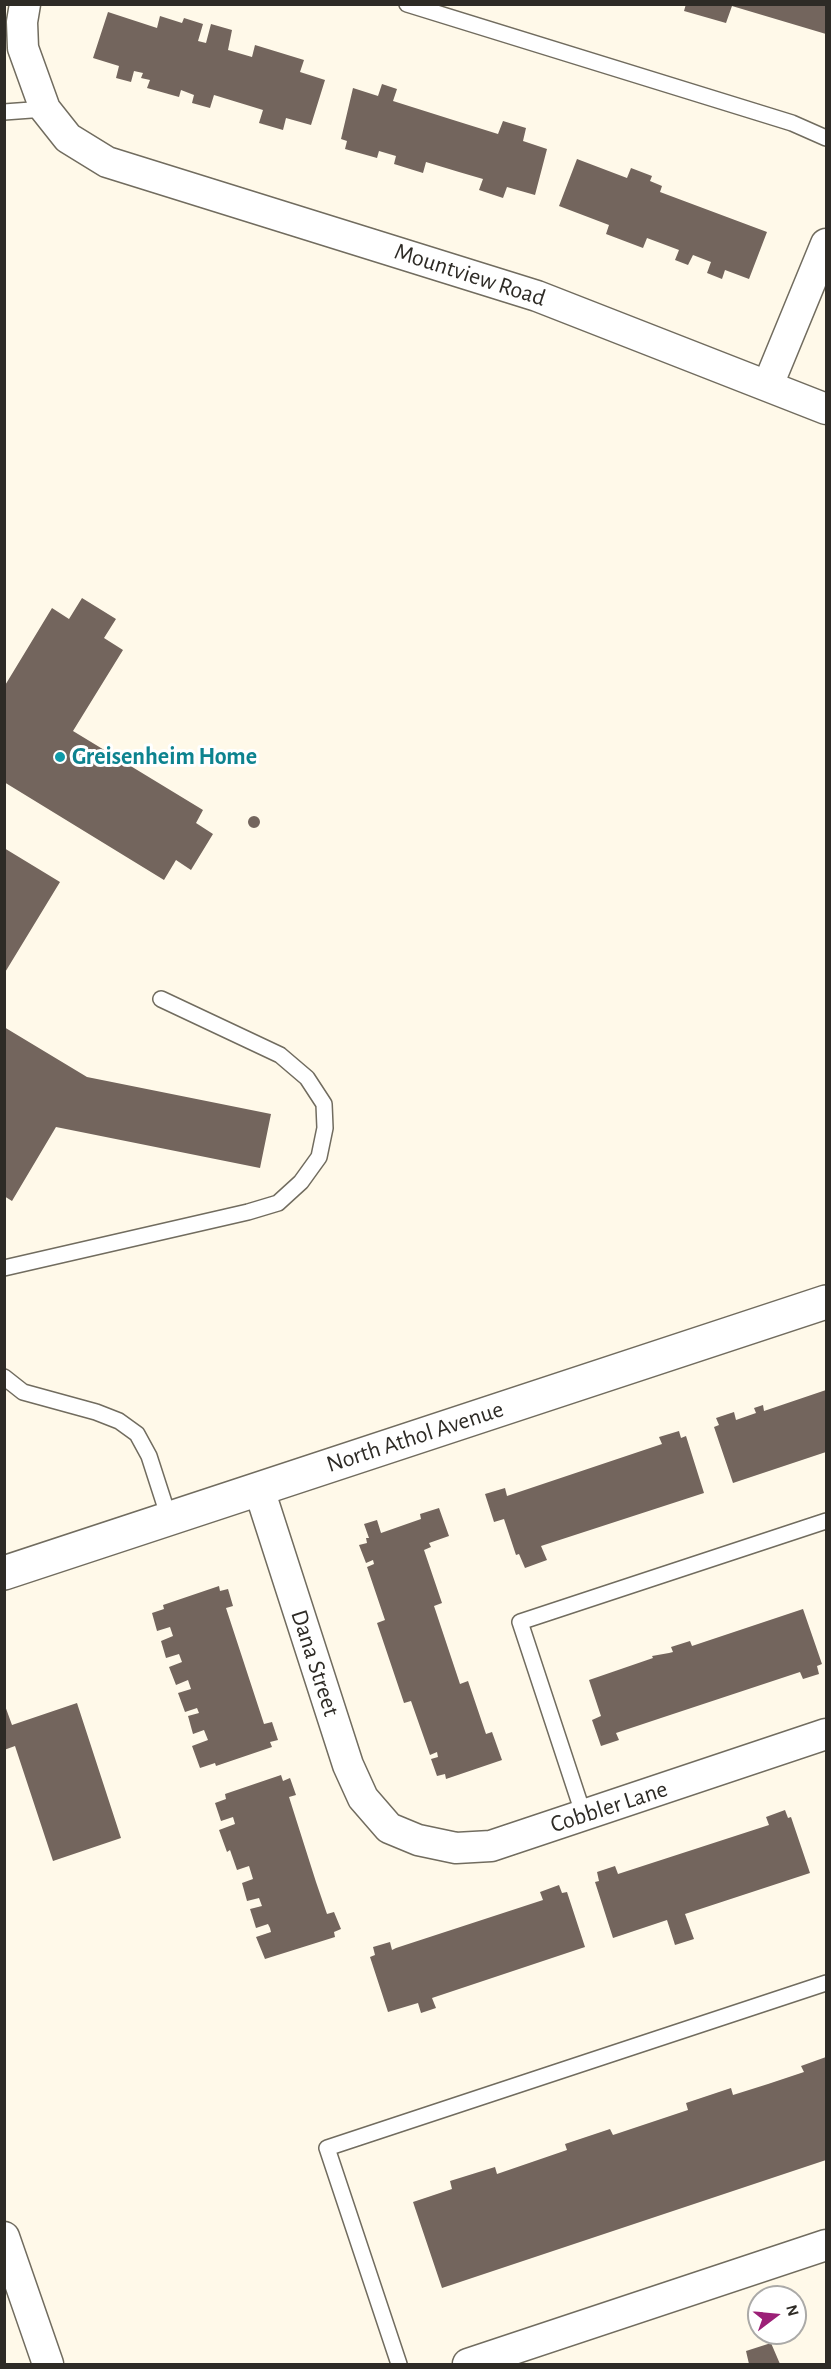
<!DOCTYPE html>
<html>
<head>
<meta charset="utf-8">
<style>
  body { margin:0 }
  #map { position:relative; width:831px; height:2369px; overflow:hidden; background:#fff9e9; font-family:"Alegreya Sans",sans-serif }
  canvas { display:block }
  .frame { position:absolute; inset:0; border:6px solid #2e2b26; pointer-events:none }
  .north { position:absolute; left:747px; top:2285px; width:60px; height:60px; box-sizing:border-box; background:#fff; border:2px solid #abaaa8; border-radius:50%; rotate:74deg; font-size:16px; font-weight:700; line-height:24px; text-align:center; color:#2e2b26 }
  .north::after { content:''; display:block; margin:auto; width:21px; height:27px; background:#9c2077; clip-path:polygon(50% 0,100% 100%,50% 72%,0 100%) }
</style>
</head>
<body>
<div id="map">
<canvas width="831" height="2369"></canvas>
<div class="frame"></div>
<div class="north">N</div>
</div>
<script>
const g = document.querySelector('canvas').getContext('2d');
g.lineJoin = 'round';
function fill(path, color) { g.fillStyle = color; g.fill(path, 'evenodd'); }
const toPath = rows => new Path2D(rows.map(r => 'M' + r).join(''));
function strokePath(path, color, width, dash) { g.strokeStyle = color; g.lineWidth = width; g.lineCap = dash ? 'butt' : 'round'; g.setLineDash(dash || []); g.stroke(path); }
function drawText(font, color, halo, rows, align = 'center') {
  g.font = font + ' "Alegreya Sans",sans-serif'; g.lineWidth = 6; g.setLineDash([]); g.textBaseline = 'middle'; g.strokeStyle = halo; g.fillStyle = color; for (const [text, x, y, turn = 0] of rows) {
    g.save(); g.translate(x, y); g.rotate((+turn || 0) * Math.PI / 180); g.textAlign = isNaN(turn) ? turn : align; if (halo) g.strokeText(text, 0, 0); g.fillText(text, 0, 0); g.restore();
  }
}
const building = toPath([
  [686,4,826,4,826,34,732,6,726,23,684,11],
  [108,12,157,28,160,16,182,23,184,18,203,24,198,41,206,43,211,24,232,30,228,50,252,57,255,45,304,60,300,72,325,80,311,125,286,118,283,130,259,123,263,110,214,95,210,108,192,103,194,95,181,90,179,97,147,88,150,80,141,78,143,73,134,71,131,82,116,78,119,66,93,58],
  [382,84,397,89,393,101,450,119,498,134,503,121,526,128,523,141,547,149,535,195,507,187,503,198,479,190,483,179,459,172,426,162,423,173,394,164,396,156,379,151,377,158,345,149,347,141,341,139,353,88,378,96],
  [577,159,627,178,631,168,652,176,650,181,662,186,660,192,767,232,749,279,725,270,722,279,707,273,711,262,693,255,688,265,675,260,679,250,647,238,643,248,606,234,609,225,559,206],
  [82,598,116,619,104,638,123,650,73,731,203,810,196,823,213,834,191,870,176,860,164,880,4,782,4,687,52,608,69,619],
  '248 822a6 6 0 1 1 12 0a6 6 0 1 1-12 0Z',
  [4,848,60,882,4,974],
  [4,1027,87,1077,271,1114,260,1168,56,1127,12,1201,4,1196],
  [826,1390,826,1452,733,1483,714,1427,719,1425,716,1418,734,1412,736,1420,756,1413,754,1408,763,1405,764,1411],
  [679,1431,681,1438,686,1436,704,1493,541,1546,547,1560,525,1568,519,1554,516,1555,504,1519,494,1522,485,1494,505,1488,507,1496,662,1444,659,1437],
  [439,1508,449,1536,429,1543,431,1547,424,1550,442,1603,434,1606,460,1684,468,1681,486,1734,492,1732,502,1760,446,1779,445,1774,437,1776,431,1759,438,1757,437,1752,430,1755,411,1701,404,1703,377,1623,385,1620,367,1567,374,1564,373,1560,366,1563,359,1545,367,1543,366,1538,369,1538,364,1524,377,1520,381,1533,421,1519,420,1514],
  [219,1586,220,1591,228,1589,233,1606,226,1608,264,1724,272,1722,278,1740,270,1742,272,1747,216,1766,215,1763,200,1768,192,1746,208,1740,204,1730,193,1734,188,1716,199,1713,197,1708,185,1712,178,1693,191,1689,188,1680,176,1685,169,1667,182,1662,179,1654,166,1658,161,1641,173,1636,170,1627,157,1631,152,1613,164,1609,163,1605],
  [803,1609,822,1664,817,1666,819,1674,803,1679,800,1672,661,1718,616,1733,619,1740,601,1746,592,1720,601,1716,589,1680,653,1658,652,1656,669,1653,673,1652,671,1647,690,1641,692,1646],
  [4,1703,12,1725,77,1703,121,1838,53,1861,15,1746,4,1750],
  [281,1775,283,1781,290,1778,296,1795,289,1797,316,1882,327,1914,334,1912,341,1929,334,1932,335,1937,265,1959,256,1937,271,1932,270,1928,268,1924,256,1928,250,1909,262,1906,259,1898,247,1901,242,1883,253,1879,249,1866,237,1870,230,1850,227,1852,219,1830,235,1824,233,1817,221,1821,215,1803,226,1799,225,1794],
  [785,1810,788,1818,791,1817,810,1873,685,1914,694,1939,675,1945,667,1920,613,1938,595,1882,599,1881,597,1872,615,1866,618,1874,769,1825,766,1817],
  [559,1885,562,1893,567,1892,585,1947,432,1998,436,2008,421,2013,418,2003,388,2012,370,1957,375,1955,373,1947,390,1942,392,1950,396,1948,543,1900,540,1892],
  [826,2057,826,2160,442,2288,413,2202,452,2189,450,2181,495,2167,497,2174,567,2150,565,2144,610,2129,613,2135,688,2110,686,2103,731,2088,733,2095,768,2084,804,2072,801,2066],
  [771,2343,780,2364,749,2364,746,2351]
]);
const lane = toPath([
  [407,4,792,123,826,138],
  [4,112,45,109],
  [4,1268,248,1212,278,1203,301,1182,319,1157,325,1128,324,1104,307,1078,280,1055,161,999],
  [4,1377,23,1392,96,1412,119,1421,137,1434,149,1456,169,1518],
  [584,1816,520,1622,826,1521],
  [399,2364,327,2148,826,1983]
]);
const street = toPath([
  [25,4,22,22,23,48,45,109,68,138,107,162,537,296,826,409],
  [768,385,826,244],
  [259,1489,348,1765,363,1798,389,1828,418,1840,456,1848,491,1846,826,1734],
  [4,2237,48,2364],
  [468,2364,826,2245]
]);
const secondary = toPath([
  [4,1573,826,1302]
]);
const markers = [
  [60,757,6,"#0f9aa8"]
];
const streetNames = [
  ["Mountview Road",470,275,18],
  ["North Athol Avenue",415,1437,-18],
  ["Dana Street",315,1663,72],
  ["Cobbler Lane",609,1807,-18]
];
const cultureNames = [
  ["Greisenheim Home",72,757]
];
fill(building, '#73655d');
strokePath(lane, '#716c5f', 18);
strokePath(street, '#716c5f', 33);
strokePath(secondary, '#716c5f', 36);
strokePath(lane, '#fff', 15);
strokePath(street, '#fff', 30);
strokePath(secondary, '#fff', 33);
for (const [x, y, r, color] of markers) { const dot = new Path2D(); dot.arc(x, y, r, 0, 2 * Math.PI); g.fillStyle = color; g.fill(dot); strokePath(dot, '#fff', 2); }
drawText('24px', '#2e2b26', '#fff', streetNames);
drawText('bold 24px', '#0d838f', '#fff', cultureNames, 'left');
</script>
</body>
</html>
